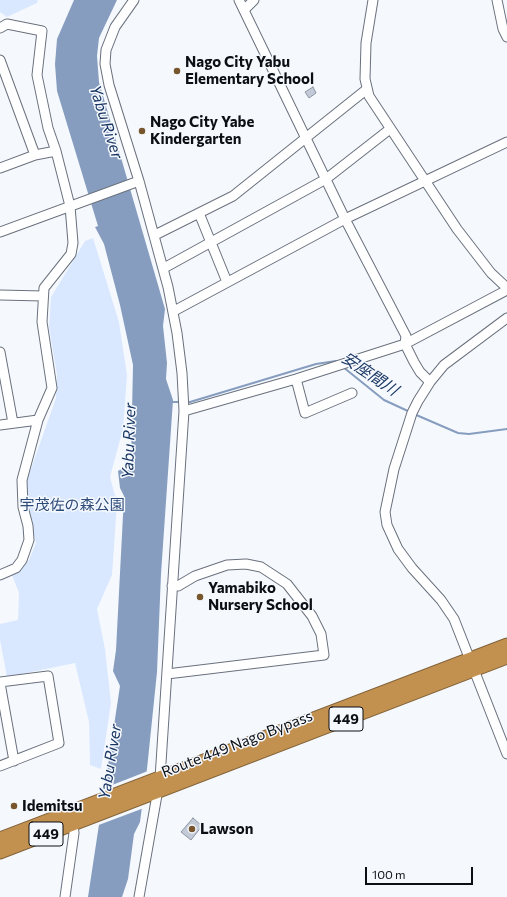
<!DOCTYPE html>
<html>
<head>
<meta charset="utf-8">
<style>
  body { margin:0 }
  #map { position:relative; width:507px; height:897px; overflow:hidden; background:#f5f9fe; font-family:Commissioner,sans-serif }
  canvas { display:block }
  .scale { position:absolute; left:365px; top:867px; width:108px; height:18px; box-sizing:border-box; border:2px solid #0c0f14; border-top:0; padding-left:5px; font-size:12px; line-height:14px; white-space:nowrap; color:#0c0f14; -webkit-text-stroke:3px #f5f9fe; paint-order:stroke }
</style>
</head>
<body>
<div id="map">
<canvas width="507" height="897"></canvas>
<div class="scale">100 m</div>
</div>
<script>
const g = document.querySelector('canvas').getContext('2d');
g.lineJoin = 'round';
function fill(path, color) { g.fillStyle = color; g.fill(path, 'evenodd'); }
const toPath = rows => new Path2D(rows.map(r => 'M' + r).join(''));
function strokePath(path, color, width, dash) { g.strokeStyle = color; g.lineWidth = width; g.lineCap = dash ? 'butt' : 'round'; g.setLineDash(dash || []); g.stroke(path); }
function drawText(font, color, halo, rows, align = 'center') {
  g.font = font + ' Commissioner,"Noto Sans JP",sans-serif'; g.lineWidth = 3; g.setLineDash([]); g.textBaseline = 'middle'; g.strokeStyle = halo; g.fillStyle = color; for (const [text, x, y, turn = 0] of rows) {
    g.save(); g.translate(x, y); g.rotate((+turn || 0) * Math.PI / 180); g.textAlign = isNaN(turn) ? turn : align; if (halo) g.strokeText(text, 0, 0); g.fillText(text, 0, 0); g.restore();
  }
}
const green = toPath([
  [0,0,38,0,37,3,7,17,0,12],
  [93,238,119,322,127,375,123,429,110,477,117,503,112,575,97,609,105,649,111,703,101,769,90,765,89,722,75,663,7,677,0,640,0,624,18,620,19,593,12,575,29,560,36,543,28,508,27,480,56,398,57,375,49,327,51,297,85,241]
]);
const water = toPath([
  [74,0,117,0,99,38,97,56,99,82,165,309,163,326,167,363,166,379,173,400,161,574,157,672,147,769,140,822,134,834,128,879,122,897,88,897,120,686,113,671,116,650,124,496,120,488,118,471,126,466,131,459,133,365,120,305,104,244,95,227,98,226,57,91,55,64,57,39]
]);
const pier = toPath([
  [148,771,144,808,96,826,102,789]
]);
const stream = toPath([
  [343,367,384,400,410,412],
  [171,402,181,402],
  [185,402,190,402,316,364,336,361,338,363],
  [414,414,458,433,469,434,507,429]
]);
const building = toPath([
  [313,87,316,93,309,98,305,92,313,87],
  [193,818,202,826,191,840,181,832,193,818]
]);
const minor = toPath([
  [134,0,115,27,106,50,105,64,109,85,139,181,168,287,177,333,182,373,184,411,160,778,139,897],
  [239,0,345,219,406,336,405,344,414,362,420,372,430,382],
  [373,0,366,43,365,79,369,96,457,229,491,273,507,288],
  [497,0,503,29,507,37],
  [244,10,254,0],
  [0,28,7,24,42,31,37,75,48,128,56,151,70,206,73,243,71,254,44,288,42,322,52,388,38,420,22,480,23,507,28,526,29,540,22,560,16,568,0,575],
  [0,60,35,155],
  [0,168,35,155,56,151],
  [199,213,227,282],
  [0,232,139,181],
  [155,235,233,196,367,89],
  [164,268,326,179,390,129],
  [0,295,43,296],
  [174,311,345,219,507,142],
  [507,318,444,365,430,382,418,401,412,413,394,469,385,512,387,525,398,549,412,568,441,600,454,619,507,754],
  [0,352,13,423],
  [296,379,305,413,352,393],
  [184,411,296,379,405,344,507,290],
  [0,425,38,420],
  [167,674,324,655,321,634,312,616,287,584,261,567,246,564,227,565,195,576,178,586,172,586],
  [0,682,48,676,59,743,0,766],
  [0,683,14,761],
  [65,897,74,833,73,824]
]);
const highway = toPath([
  [0,839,507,645],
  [0,852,507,657]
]);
const markers = [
  [177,71,4,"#77562d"],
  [142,131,4,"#77562d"],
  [200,597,4,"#77562d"],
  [14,806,4,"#77562d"],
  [192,829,4,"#77562d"]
];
const shields = [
  [346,719,34],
  [46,834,34]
];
const shieldNames = [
  ["449",346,719],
  ["449",46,834]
];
const poiNames = [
  ["Nago City Yabu",185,62],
  ["Elementary School",185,79],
  ["Nago City Yabe",150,122],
  ["Kindergarten",150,139],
  ["Yamabiko",208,588],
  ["Nursery School",208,605],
  ["Idemitsu",22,806],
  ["Lawson",200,829]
];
const parkNames = [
  ["宇茂佐の森公園",72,505]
];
const streetNames = [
  ["Route 449 Nago Bypass",237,744,-21]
];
const waterNames = [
  ["Yabu River",106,122,72],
  ["安座間川",370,374,34],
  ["Yabu River",129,441,-88],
  ["Yabu River",110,762,-81]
];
fill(green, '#dae8ff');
fill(water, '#879dbf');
fill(pier, '#f5f9fe');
strokePath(stream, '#879dbf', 2);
fill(building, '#c2cad7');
strokePath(building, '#8d95a2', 1);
strokePath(minor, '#6a717d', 11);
strokePath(highway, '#82633a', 15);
strokePath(minor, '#fff', 9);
strokePath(highway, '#c2904f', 13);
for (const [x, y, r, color] of markers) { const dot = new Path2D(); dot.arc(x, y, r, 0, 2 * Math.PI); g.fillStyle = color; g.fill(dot); strokePath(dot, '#f5f9fe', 1.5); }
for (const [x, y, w] of shields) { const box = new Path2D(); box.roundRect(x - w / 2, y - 12, w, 24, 3); g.fillStyle = '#f5f9fe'; g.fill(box); strokePath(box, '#0c0f14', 1); }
drawText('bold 14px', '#0c0f14', null, shieldNames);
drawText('bold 15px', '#0c0f14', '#f5f9fe', poiNames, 'left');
drawText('15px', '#2d4b79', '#f5f9fe', parkNames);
drawText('15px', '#0c0f14', '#f5f9fe', streetNames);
drawText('italic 16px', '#1a3764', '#f5f9fe', waterNames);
</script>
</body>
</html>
